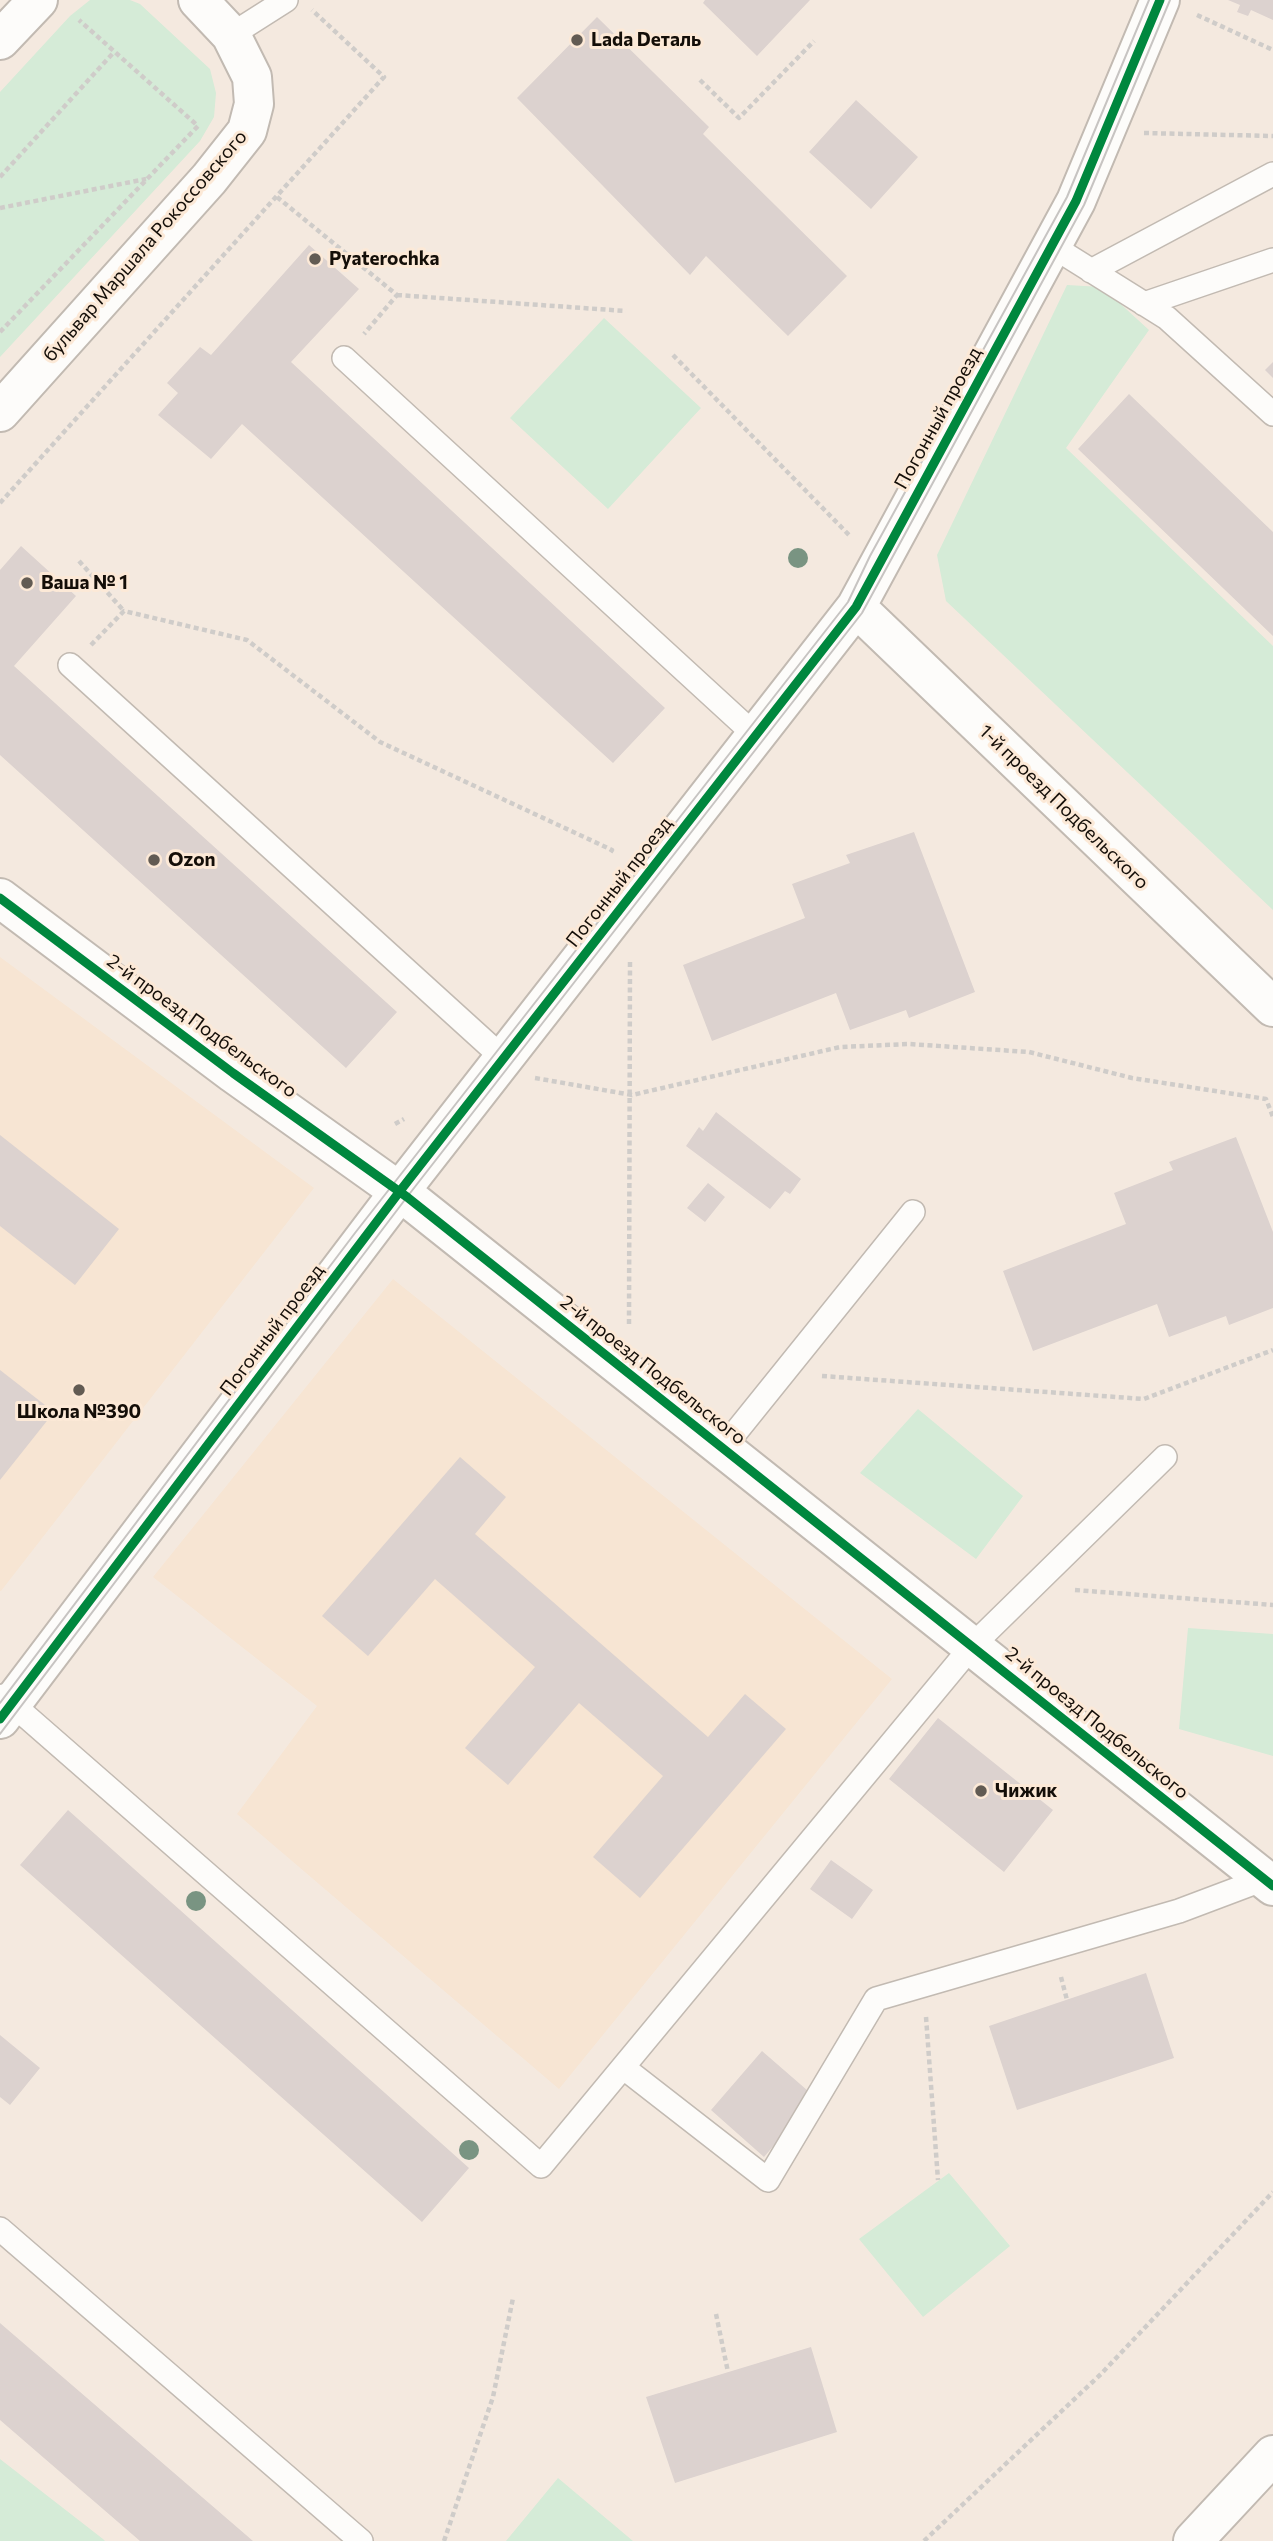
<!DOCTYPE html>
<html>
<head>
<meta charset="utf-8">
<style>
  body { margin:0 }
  canvas { display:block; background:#f4e9df }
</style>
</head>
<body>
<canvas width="1273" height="2541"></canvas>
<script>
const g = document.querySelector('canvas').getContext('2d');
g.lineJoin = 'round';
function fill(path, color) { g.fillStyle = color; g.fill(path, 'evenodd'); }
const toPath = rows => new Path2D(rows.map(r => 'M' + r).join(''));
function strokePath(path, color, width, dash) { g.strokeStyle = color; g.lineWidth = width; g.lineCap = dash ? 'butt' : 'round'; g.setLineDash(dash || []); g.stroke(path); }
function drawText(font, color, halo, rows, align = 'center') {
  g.font = font + ' Commissioner,sans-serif'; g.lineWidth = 6; g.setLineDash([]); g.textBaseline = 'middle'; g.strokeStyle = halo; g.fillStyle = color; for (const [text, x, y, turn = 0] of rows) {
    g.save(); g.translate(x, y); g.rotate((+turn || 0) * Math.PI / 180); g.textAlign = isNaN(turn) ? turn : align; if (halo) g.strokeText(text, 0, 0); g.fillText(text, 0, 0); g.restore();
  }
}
const built = toPath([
  [0,957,314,1188,1,1591,0,1591],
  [393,1279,892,1679,559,2089,237,1814,317,1706,153,1577]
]);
const green = toPath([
  [90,0,130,0,140,4,210,69,216,93,214,117,200,141,0,357,0,92,70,16],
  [1067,285,1102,287,1149,330,1066,448,1273,646,1273,910,946,601,937,555],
  [604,318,701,408,608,509,510,418],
  [918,1409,1023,1496,976,1559,860,1473],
  [1188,1628,1273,1634,1273,1756,1179,1729],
  [949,2173,1010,2246,923,2317,859,2239],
  [0,2459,103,2539,105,2541,0,2541],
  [558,2478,633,2541,506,2541]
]);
const building = toPath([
  [705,0,810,0,757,56,703,3],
  [1228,0,1273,0,1273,20,1251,10,1248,16,1237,12,1240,5],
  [597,17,709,127,703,134,847,276,788,336,706,256,690,275,517,98],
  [856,100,918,157,871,209,809,152],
  [309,245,359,289,291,362,665,708,613,763,242,424,211,459,158,415,178,393,167,383,200,347,211,355],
  [1273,362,1273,378,1265,370],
  [1129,394,1273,532,1273,636,1078,449],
  [21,546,76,596,14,666,397,1012,346,1068,0,755,0,570],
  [914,832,975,992,909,1018,906,1010,850,1030,836,993,712,1041,683,965,805,918,792,884,850,863,846,855],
  [716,1112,801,1179,790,1194,785,1191,770,1209,686,1146,699,1127,703,1131],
  [0,1135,119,1229,75,1285,0,1226],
  [1236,1137,1273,1232,1273,1308,1229,1325,1226,1316,1169,1337,1157,1304,1033,1351,1003,1271,1126,1224,1114,1193,1173,1170,1169,1162],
  [708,1183,725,1197,705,1222,687,1208],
  [0,1370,54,1412,0,1480],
  [460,1457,506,1497,475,1534,708,1737,745,1694,786,1729,640,1898,593,1857,663,1776,579,1703,508,1785,465,1748,535,1667,435,1579,368,1656,322,1616],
  [938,1718,1053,1810,1004,1872,889,1779],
  [68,1810,469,2168,422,2222,20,1865],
  [831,1860,873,1890,852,1919,810,1889],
  [1146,1973,1174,2058,1017,2110,989,2026],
  [0,2035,40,2068,10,2105,0,2097],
  [762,2051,815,2097,764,2157,711,2110],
  [0,2323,253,2541,140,2541,0,2420],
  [811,2347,837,2432,675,2483,646,2397]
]);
const path = toPath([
  [1197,15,1273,50],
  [700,80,739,118,814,41],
  [1144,133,1273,136],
  [0,177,114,52],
  [277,197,397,295,364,334],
  [0,208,146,179],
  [397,295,626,311],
  [0,332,198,126,79,20],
  [673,355,851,537],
  [0,503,384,77,312,10],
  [79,561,124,611],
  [91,645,124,611,247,640,380,742,612,850,610,853],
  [535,1078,632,1095,840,1047,909,1044,1029,1052,1132,1078,1266,1099,1273,1117],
  [395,1124,404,1119],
  [629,1324,630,961],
  [822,1376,1144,1399,1273,1350],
  [1075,1590,1273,1605],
  [1061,1977,1067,2000],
  [926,2017,938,2180],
  [716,2314,728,2372],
  [444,2541,493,2397,513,2298],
  [924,2541,1101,2374,1273,2192]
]);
const service = toPath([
  [231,35,286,0],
  [1052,246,1167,318,1273,414],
  [1091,271,1273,174],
  [1144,304,1273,260],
  [344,358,755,735],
  [70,665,504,1059],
  [723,1448,913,1212],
  [3,1696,541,2166,972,1646,1165,1457],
  [624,2068,768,2180,876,1999,1179,1911,1264,1879],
  [0,2229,361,2541]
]);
const minor = toPath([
  [856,607,1273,1007],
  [0,1719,400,1191,856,607,1076,201,1160,0]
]);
const tertiary = toPath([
  [0,40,38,0],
  [0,412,209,179,247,131,254,104,252,77,231,35,198,0],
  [0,898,233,1073,407,1197,1273,1886],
  [1193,2541,1273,2455]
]);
const tram = toPath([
  [0,1703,355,1233,848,602,870,556,1067,197,1149,0],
  [0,1734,407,1197,862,613,1084,205,1170,0]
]);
const cycleway = toPath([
  [0,898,233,1073,407,1197,1273,1886],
  [0,1719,400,1191,856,607,1076,201,1160,0]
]);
const trees = [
  [798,558],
  [196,1901],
  [469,2150]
];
const markers = [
  [577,40,7,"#625b53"],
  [315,259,7,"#625b53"],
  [27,583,7,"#625b53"],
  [154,860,7,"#625b53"],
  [79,1390,7,"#625b53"],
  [981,1791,7,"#625b53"]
];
const poiNames = [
  ["Lada Dеталь",591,40],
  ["Pyaterochka",329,259],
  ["Ваша № 1",41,583],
  ["Ozon",168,860],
  ["Школа №390",79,1412,"center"],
  ["Чижик",995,1791]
];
const streetNames = [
  ["бульвар Маршала Рокоссовского",145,246,-49],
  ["Погонный проезд",938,418,-61],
  ["1-й проезд Подбельского",1064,807,44],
  ["Погонный проезд",619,882,-52],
  ["2-й проезд Подбельского",202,1026,36],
  ["Погонный проезд",272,1330,-53],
  ["2-й проезд Подбельского",653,1370,38],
  ["2-й проезд Подбельского",1097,1723,39]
];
fill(built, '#f7e5d3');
fill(green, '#d5ebd7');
fill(building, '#dcd2cf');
strokePath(service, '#c2bab2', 26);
strokePath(minor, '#c2bab2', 42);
strokePath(tertiary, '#c2bab2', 42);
strokePath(path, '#cfccc9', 4.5, [5, 3.5]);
strokePath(service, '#fdfcfa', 23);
strokePath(minor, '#fdfcfa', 38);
strokePath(tertiary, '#fdfcfa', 38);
strokePath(tram, '#c7c4c2', 2);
strokePath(cycleway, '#00873e', 9);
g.fillStyle = '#799482';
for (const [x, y] of trees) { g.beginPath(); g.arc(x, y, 10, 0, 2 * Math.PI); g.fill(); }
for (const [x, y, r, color] of markers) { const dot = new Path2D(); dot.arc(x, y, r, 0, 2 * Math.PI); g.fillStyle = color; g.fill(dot); strokePath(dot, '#fce9d7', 2.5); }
drawText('bold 19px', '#140e08', '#fce9d7', poiNames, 'left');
drawText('19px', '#140e08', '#fce9d7', streetNames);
</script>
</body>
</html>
